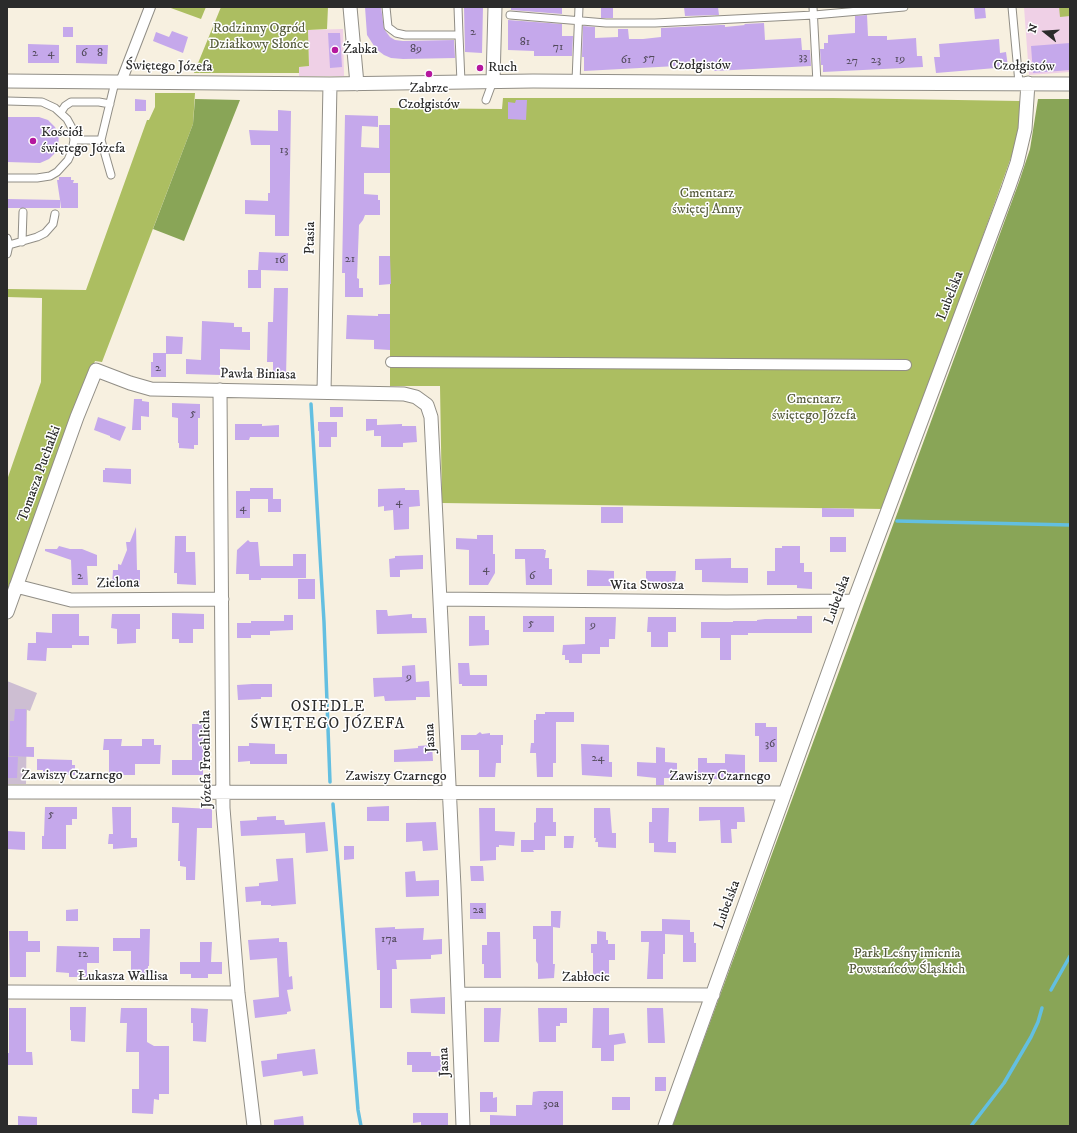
<!DOCTYPE html>
<html>
<head>
<meta charset="utf-8">
<style>
  body { margin:0 }
  #map { position:relative; width:1077px; height:1133px; overflow:hidden; background:#f7f0e0; font-family:"IM FELL DW Pica",serif }
  canvas { display:block }
  .frame { position:absolute; inset:0; border:8px solid #2b2b2b; pointer-events:none }
  .north { position:absolute; left:1025px; top:12px; width:40px; height:40px; -webkit-text-stroke:3px #fff; paint-order:stroke; rotate:287deg; font-size:11px; font-weight:700; line-height:16px; text-align:center; color:#2b2b2b }
  .north::after { content:''; display:block; margin:auto; width:14px; height:18px; background:#2b2b2b; clip-path:polygon(50% 0,100% 100%,50% 72%,0 100%) }
</style>
</head>
<body>
<div id="map">
<canvas width="1077" height="1133"></canvas>
<div class="frame"></div>
<div class="north">N</div>
</div>
<script>
const g = document.querySelector('canvas').getContext('2d');
g.lineJoin = 'round';
function fill(path, color) { g.fillStyle = color; g.fill(path, 'evenodd'); }
const toPath = rows => new Path2D(rows.map(r => 'M' + r).join(''));
function strokePath(path, color, width, dash) { g.strokeStyle = color; g.lineWidth = width; g.lineCap = dash ? 'butt' : 'round'; g.setLineDash(dash || []); g.stroke(path); }
function drawText(font, color, halo, rows, align = 'center') {
  g.font = font + ' "IM FELL DW Pica",serif'; g.lineWidth = 3; g.setLineDash([]); g.textBaseline = 'middle'; g.strokeStyle = halo; g.fillStyle = color; for (const [text, x, y, turn = 0] of rows) {
    g.save(); g.translate(x, y); g.rotate((+turn || 0) * Math.PI / 180); g.textAlign = isNaN(turn) ? turn : align; if (halo) g.strokeText(text, 0, 0); g.fillText(text, 0, 0); g.restore();
  }
}
const built = toPath([
  [1024,7,1070,7,1070,72,1029,75],
  [343,29,344,76,299,76,299,67,309,66,308,30]
]);
const industrial = toPath([
  [7,681,37,693,30,711,27,710,26,784,7,784]
]);
const green = toPath([
  [168,7,206,7,201,19],
  [221,7,328,7,327,29,308,30,309,66,299,67,299,73,194,73],
  [1059,7,1070,7,1070,16,1060,17],
  [155,93,195,93,193,124,102,362,95,361,74,414,7,596,7,480,41,382,42,301,42,298,7,297,7,289,86,290,147,120,149,120,155,107],
  [503,98,833,98,1020,101,1024,106,1014,149,885,509,442,503,440,386,390,386,390,108,502,109]
]);
const forest = toPath([
  [195,99,240,100,184,241,153,229,193,124],
  [1038,99,1070,99,1070,1126,672,1126,1019,182,1030,149]
]);
const stream = toPath([
  [311,404,324,622,330,782],
  [897,521,1070,525],
  [333,804,358,1110,361,1126],
  [1051,990,1070,956],
  [971,1126,1004,1083,1031,1037,1038,1022,1042,1008]
]);
const building = toPath([
  [365,7,381,7,384,29,390,37,395,40,403,41,454,40,455,58,403,59,391,58,384,55,376,49,367,35],
  [464,7,483,7,482,53,465,52],
  [511,7,562,7,562,14,511,10],
  [601,7,613,7,613,18,601,18],
  [684,7,718,7,719,15,685,16],
  [974,8,985,8,986,18,975,19],
  [867,15,868,36,887,36,887,40,916,38,917,56,922,56,923,67,823,72,823,65,821,65,820,49,824,49,824,43,828,43,828,35,855,33,855,16],
  [508,20,562,24,562,36,573,36,572,56,534,56,534,51,508,50],
  [764,23,765,40,801,38,802,50,810,50,811,66,714,71,714,64,584,71,584,57,582,57,583,26,595,27,595,38,618,37,618,29,628,29,629,39,643,39,661,37,661,28,720,25,725,25,725,27,745,25,744,24],
  [63,27,73,27,73,37,63,37],
  [172,31,188,37,183,53,153,41,156,32,169,37],
  [328,33,340,33,342,67,330,68],
  [999,39,1000,53,1006,52,1008,67,936,73,934,57,940,57,939,44],
  [1070,43,1070,70,1033,73,1031,46],
  [28,44,59,45,59,63,28,63],
  [76,45,108,45,107,64,76,63],
  [135,99,146,100,146,111,135,111],
  [516,100,527,100,526,120,508,119,508,102,515,103],
  [278,110,291,111,289,236,275,236,275,215,245,214,245,200,268,201,268,193,270,193,270,145,251,145,249,130,278,131],
  [345,115,378,116,378,127,362,126,361,147,379,148,379,125,390,125,390,173,364,173,364,194,378,195,378,200,380,200,380,215,365,215,363,220,359,225,357,278,359,279,359,288,363,288,363,297,345,297,345,273,342,273],
  [7,117,39,117,48,120,55,127,59,135,58,146,55,153,49,159,40,163,7,162],
  [59,177,71,177,71,180,74,180,73,183,78,183,78,208,61,208,60,200,60,208,7,208,7,199,60,200,57,180,59,180],
  [259,252,288,253,288,271,261,270,261,288,248,288,248,270,258,270],
  [379,256,390,256,391,284,379,285],
  [274,288,288,288,286,377,273,377,273,362,267,362,268,322,273,322],
  [378,314,390,314,390,350,374,349,374,340,346,339,347,315,378,316],
  [202,321,234,323,234,327,242,327,242,332,250,332,250,350,220,349,220,375,186,374,186,359,201,360],
  [166,336,183,337,182,354,166,354],
  [153,353,166,353,166,377,151,377,151,362,153,362],
  [134,399,142,399,142,401,149,402,149,417,141,416,141,430,132,430],
  [172,403,200,404,200,418,198,418,198,445,194,445,194,449,179,448,179,443,178,443,178,418,172,417],
  [330,407,343,407,343,417,330,417],
  [98,417,126,427,120,441,110,437,110,436,94,430],
  [366,419,377,419,377,425,402,424,402,426,416,426,417,442,403,443,403,447,381,447,381,436,374,436,374,430,366,431],
  [318,422,337,422,337,437,331,437,331,447,319,447,319,431,318,431],
  [235,424,262,424,262,426,279,425,279,437,250,437,249,440,235,440],
  [105,468,131,469,131,484,103,482,103,470,105,470],
  [250,488,273,488,273,499,250,499,250,492,250,518,236,518,236,491,250,491],
  [405,488,405,490,419,490,420,506,409,507,409,529,394,530,393,510,384,511,384,506,378,507,378,489],
  [268,499,281,499,281,512,268,512],
  [601,507,623,507,623,523,601,523],
  [822,508,854,509,854,517,822,517],
  [136,527,137,570,140,570,140,585,112,585,113,570,118,570,118,564,121,565,127,550,126,542,130,542],
  [477,535,493,535,493,554,495,554,495,573,488,585,469,585,469,550,456,549,456,538,477,539],
  [175,536,186,536,186,552,195,552,196,585,177,584,177,573,174,573],
  [830,537,846,537,846,552,830,552],
  [248,540,250,542,258,542,260,566,293,566,293,554,306,554,306,578,261,578,261,580,249,580,249,574,236,574,237,550],
  [59,546,70,549,82,549,97,555,97,566,87,566,88,585,72,585,71,560,45,551,45,549,57,549],
  [782,546,800,546,800,563,804,563,804,572,812,572,812,589,797,588,797,585,767,585,767,571,775,571,775,548,782,548],
  [515,549,544,549,544,550,546,550,545,558,549,558,549,569,552,569,552,585,526,585,525,559,515,559],
  [423,555,423,569,400,570,400,577,390,577,389,559,395,558,395,556],
  [731,558,731,568,748,568,748,583,702,582,702,570,695,570,695,559],
  [587,570,614,571,614,586,587,586],
  [646,571,676,571,675,586,646,586],
  [298,579,315,579,315,599,298,599],
  [376,610,387,610,388,616,412,614,412,618,426,618,427,633,377,634],
  [172,613,204,614,204,629,193,629,193,643,179,643,179,639,172,639],
  [52,614,79,614,79,636,89,636,89,645,72,645,72,648,47,648,46,661,27,660,28,643,36,643,36,632,52,633],
  [112,614,140,614,140,629,136,629,136,643,117,644,117,629,111,628],
  [284,615,293,615,293,630,270,631,270,635,251,635,251,638,237,638,237,623,251,623,251,621,284,621],
  [469,616,485,616,485,630,489,630,489,645,469,646],
  [523,616,554,616,554,632,523,632],
  [797,616,812,616,812,633,748,633,748,635,731,635,731,660,720,660,720,638,701,638,701,622,733,622,733,621,757,621,757,620,765,619,797,619],
  [585,617,616,617,615,639,609,639,609,647,600,647,600,654,582,654,582,663,569,663,569,660,565,660,565,655,562,655,563,645,585,644],
  [648,617,676,617,676,632,668,632,668,647,651,647,651,632,647,632],
  [458,663,469,663,470,675,487,675,487,686,462,686,462,684,459,684],
  [415,665,416,682,429,681,430,697,416,697,416,700,385,701,384,696,374,697,373,678,402,677,402,666],
  [252,684,272,684,272,697,261,697,261,699,238,700,237,685],
  [15,709,26,709,26,747,34,747,34,757,9,756,10,721,14,721],
  [545,712,574,712,574,722,556,722,556,763,553,763,553,777,537,777,536,753,530,753,531,743,534,743,534,720,536,720,536,714,545,714],
  [755,723,766,723,766,727,777,727,777,762,759,762,759,736,755,736],
  [192,724,203,724,203,775,172,775,172,760,192,760],
  [480,732,482,734,490,733,490,735,503,735,503,745,501,745,501,763,496,763,495,777,479,777,479,750,461,750,461,735,476,735],
  [104,739,122,739,121,746,142,746,142,739,154,739,154,745,161,745,160,764,135,764,135,775,109,775,109,750,103,750],
  [249,743,275,744,275,754,287,754,287,764,250,764,250,761,238,762,238,746,249,746],
  [581,744,609,745,609,762,612,762,612,777,582,775],
  [432,745,433,761,394,762,394,750,418,748,418,746],
  [656,747,665,748,665,762,677,763,677,778,664,778,664,785,656,785,656,778,637,776,637,762,656,763],
  [725,754,745,755,745,779,698,779,698,758,707,758,707,763,725,763],
  [7,757,18,757,17,778,7,778],
  [37,759,72,760,72,765,75,765,75,775,43,775,43,770,37,770],
  [389,806,389,821,367,821,367,807],
  [45,807,77,807,77,819,72,819,72,825,66,825,66,849,42,849,42,836,44,836],
  [112,807,131,807,131,838,137,838,137,847,113,849,113,844,108,844,109,834,113,834],
  [172,807,212,809,212,828,197,828,195,880,186,880,186,867,180,866,180,861,178,861,179,823,172,823],
  [699,807,744,807,745,822,737,822,737,829,731,829,732,843,721,843,720,820,699,821],
  [479,808,495,808,495,831,515,832,514,846,499,845,499,847,496,847,496,860,480,861],
  [536,808,553,808,553,822,556,822,556,836,545,836,545,850,533,850,534,852,521,852,521,840,534,840,534,823,536,822],
  [594,808,610,808,612,833,616,833,616,848,598,847,598,842,595,842,596,838,594,838],
  [652,808,669,808,668,842,676,842,676,853,654,852,654,843,649,843,649,822,652,822],
  [276,816,276,820,284,820,285,825,325,822,328,851,306,853,305,833,241,836,240,821,257,820,257,817],
  [436,822,438,850,423,851,422,841,406,842,406,823],
  [7,831,25,832,25,850,7,849],
  [564,836,574,836,573,848,564,848],
  [344,846,354,846,354,859,344,860],
  [293,858,296,904,271,906,271,905,261,905,261,901,246,902,245,887,259,886,259,883,278,881,276,859],
  [470,866,483,866,484,881,471,881],
  [415,871,416,881,439,880,439,896,406,897,405,872],
  [470,903,486,903,486,919,470,919],
  [78,909,78,921,66,921,66,910],
  [551,911,561,911,560,928,553,927,553,964,555,964,554,978,538,979,538,964,536,961,536,939,533,939,533,926,551,926],
  [662,919,690,920,690,932,694,932,694,943,696,943,696,962,683,962,683,935,665,934,665,954,663,954,663,979,647,979,649,942,641,942,641,931,662,931],
  [395,927,395,929,424,928,423,940,442,939,442,954,431,955,431,959,396,960,397,969,392,969,392,1008,380,1008,380,970,377,970,375,928],
  [140,929,150,929,149,966,148,966,148,978,131,977,131,951,113,951,113,938,140,938],
  [9,931,28,931,28,941,40,941,40,952,26,952,26,977,10,977],
  [597,931,606,932,606,940,608,940,608,944,615,944,615,960,609,960,609,979,593,979,593,953,591,953,591,944,597,944],
  [487,932,500,932,501,978,484,978,484,964,482,964,482,945,487,945],
  [279,938,279,942,287,942,289,977,292,976,293,989,287,990,291,1011,287,1012,287,1014,255,1018,253,1000,279,997,277,958,250,960,248,940],
  [200,942,212,942,211,962,222,962,222,974,208,974,208,978,191,978,191,974,180,974,180,962,200,962],
  [57,946,99,947,99,963,87,963,87,977,69,977,69,973,56,972],
  [445,997,445,1014,411,1013,410,999],
  [70,1007,86,1007,85,1042,71,1041,71,1030,70,1030],
  [9,1008,26,1008,26,1052,32,1052,33,1065,7,1065,7,1053,9,1053],
  [121,1008,147,1008,147,1042,154,1046,169,1046,169,1094,159,1094,159,1100,154,1099,153,1114,132,1113,132,1089,139,1089,139,1052,126,1052,127,1023,120,1023],
  [191,1008,208,1009,206,1042,193,1041,193,1023,191,1023],
  [484,1008,501,1008,499,1042,484,1042],
  [538,1008,567,1008,567,1023,560,1023,560,1026,556,1026,556,1042,539,1042],
  [593,1008,609,1008,609,1035,624,1033,626,1043,614,1045,614,1061,601,1061,601,1048,592,1048],
  [647,1008,663,1008,665,1043,648,1043],
  [315,1049,318,1074,303,1076,302,1071,263,1077,261,1061,277,1059,277,1054],
  [407,1052,431,1052,431,1056,446,1056,447,1072,412,1072,412,1065,407,1065],
  [655,1077,666,1077,666,1091,655,1091],
  [539,1091,563,1091,563,1126,490,1126,490,1115,516,1116,516,1105,532,1105,533,1092],
  [480,1092,493,1092,493,1098,497,1097,497,1112,480,1112],
  [612,1097,630,1097,630,1110,612,1110],
  [413,1113,448,1113,448,1126,421,1126,421,1122,413,1123],
  [18,1116,37,1117,37,1126,18,1126],
  [303,1116,304,1126,274,1126,274,1120]
]);
const service = toPath([
  [386,7,388,27,396,33,405,35,459,35,458,7],
  [813,7,817,83],
  [1012,7,1019,83],
  [510,15,606,23,655,23,814,15,904,7],
  [459,35,461,82],
  [576,81,579,7],
  [486,100,493,81],
  [7,101,42,102,55,108,67,119,72,128,74,140,72,151,68,160,57,172,50,176,37,178,7,178],
  [61,112,65,106,71,102,99,102,110,104],
  [74,140,101,140],
  [111,175,101,140,115,82],
  [7,238,9,245,7,254],
  [22,242,23,212],
  [9,245,37,237,45,233,53,224,55,214]
]);
const pedestrian = toPath([
  [121,82,150,7],
  [391,362,906,365]
]);
const minor = toPath([
  [350,7,357,84],
  [7,81,330,84,533,81,817,83,1070,84],
  [493,81,495,7],
  [220,390,223,808,238,993,254,1126],
  [324,392,330,84],
  [16,586,71,600,222,599],
  [440,599,726,602,854,601],
  [7,612,77,417,96,370,130,383,151,389,404,394,416,397,427,405,431,417,454,887,463,1126],
  [7,792,785,793],
  [7,992,238,993],
  [459,994,713,995],
  [665,1126,854,601,1008,189,1017,163,1025,129,1028,83]
]);
const markers = [
  [335,50,4,"#b5179e"],
  [480,68,4,"#b5179e"],
  [429,74,4,"#b5179e"],
  [33,141,4,"#b5179e"]
];
const numberNames = [
  ["2",473,33],
  ["81",525,43],
  ["71",558,48],
  ["89",416,50],
  ["2",35,54],
  ["4",51,54],
  ["6",84,54],
  ["8",100,54],
  ["33",803,58],
  ["57",649,59],
  ["19",900,60],
  ["61",626,61],
  ["23",876,61],
  ["27",852,62],
  ["13",284,151],
  ["21",350,260],
  ["16",280,261],
  ["2",158,369],
  ["5",193,414],
  ["4",399,503],
  ["4",243,509],
  ["4",486,570],
  ["2",80,577],
  ["6",532,577],
  ["5",531,624],
  ["9",593,626],
  ["9",409,678],
  ["36",770,745],
  ["24",598,759],
  ["5",51,815],
  ["2a",478,911],
  ["17a",389,940],
  ["12",83,955],
  ["30a",551,1105]
];
const parkNames = [
  ["Rodzinny Ogród",259,29],
  ["Działkowy Słońce",259,45],
  ["Cmentarz",707,194],
  ["świętej Anny",707,210],
  ["Cmentarz",814,400],
  ["świętego Józefa",814,416],
  ["Park Leśny imienia",907,954],
  ["Powstańców Śląskich",907,970]
];
const poiNames = [
  ["Żabka",343,50],
  ["Ruch",488,68],
  ["Zabrze",429,89,"center"],
  ["Czołgistów",429,105,"center"],
  ["Kościół",41,133],
  ["świętego Józefa",41,149]
];
const streetNames = [
  ["Czołgistów",700,66],
  ["Świętego Józefa",169,67,1],
  ["Czołgistów",1024,67,1],
  ["Ptasia",311,238,-89],
  ["Lubelska",951,296,-69],
  ["Pawła Biniasa",258,375,1],
  ["Tomasza Puchałki",40,474,-70],
  ["Zielona",118,584,-1],
  ["Wita Stwosza",647,586],
  ["Lubelska",838,600,-70],
  ["Jasna",431,738,-93],
  ["Józefa Froehlicha",207,759,-91],
  ["Zawiszy Czarnego",72,776],
  ["Zawiszy Czarnego",396,777],
  ["Zawiszy Czarnego",720,777],
  ["Lubelska",728,905,-70],
  ["Łukasza Wallisa",123,977],
  ["Zabłocie",586,978],
  ["Jasna",445,1062,-92]
];
const neighbourhoodNames = [
  ["OSIEDLE",328,708],
  ["ŚWIĘTEGO JÓZEFA",328,725]
];
fill(built, '#efd0e6');
fill(industrial, '#cdbed2');
fill(green, '#acbe61');
fill(forest, '#89a557');
strokePath(stream, '#63bfe1', 3.5);
fill(building, '#c5a8eb');
strokePath(service, '#918e86', 9);
strokePath(pedestrian, '#918e86', 12);
strokePath(minor, '#918e86', 15);
strokePath(service, '#fff', 7);
strokePath(pedestrian, '#fff', 10);
strokePath(minor, '#fff', 13);
for (const [x, y, r, color] of markers) { const dot = new Path2D(); dot.arc(x, y, r, 0, 2 * Math.PI); g.fillStyle = color; g.fill(dot); strokePath(dot, '#fff', 1.5); }
drawText('12px', '#524a5b', null, numberNames);
drawText('14px', '#585e3e', '#fff', parkNames);
drawText('14px', '#2b2b2b', '#fff', poiNames, 'left');
drawText('14px', '#2b2b2b', '#fff', streetNames);
g.letterSpacing = '1px';
drawText('15px', '#2b2b2b', '#fff', neighbourhoodNames);
g.letterSpacing = '0px';
</script>
</body>
</html>
